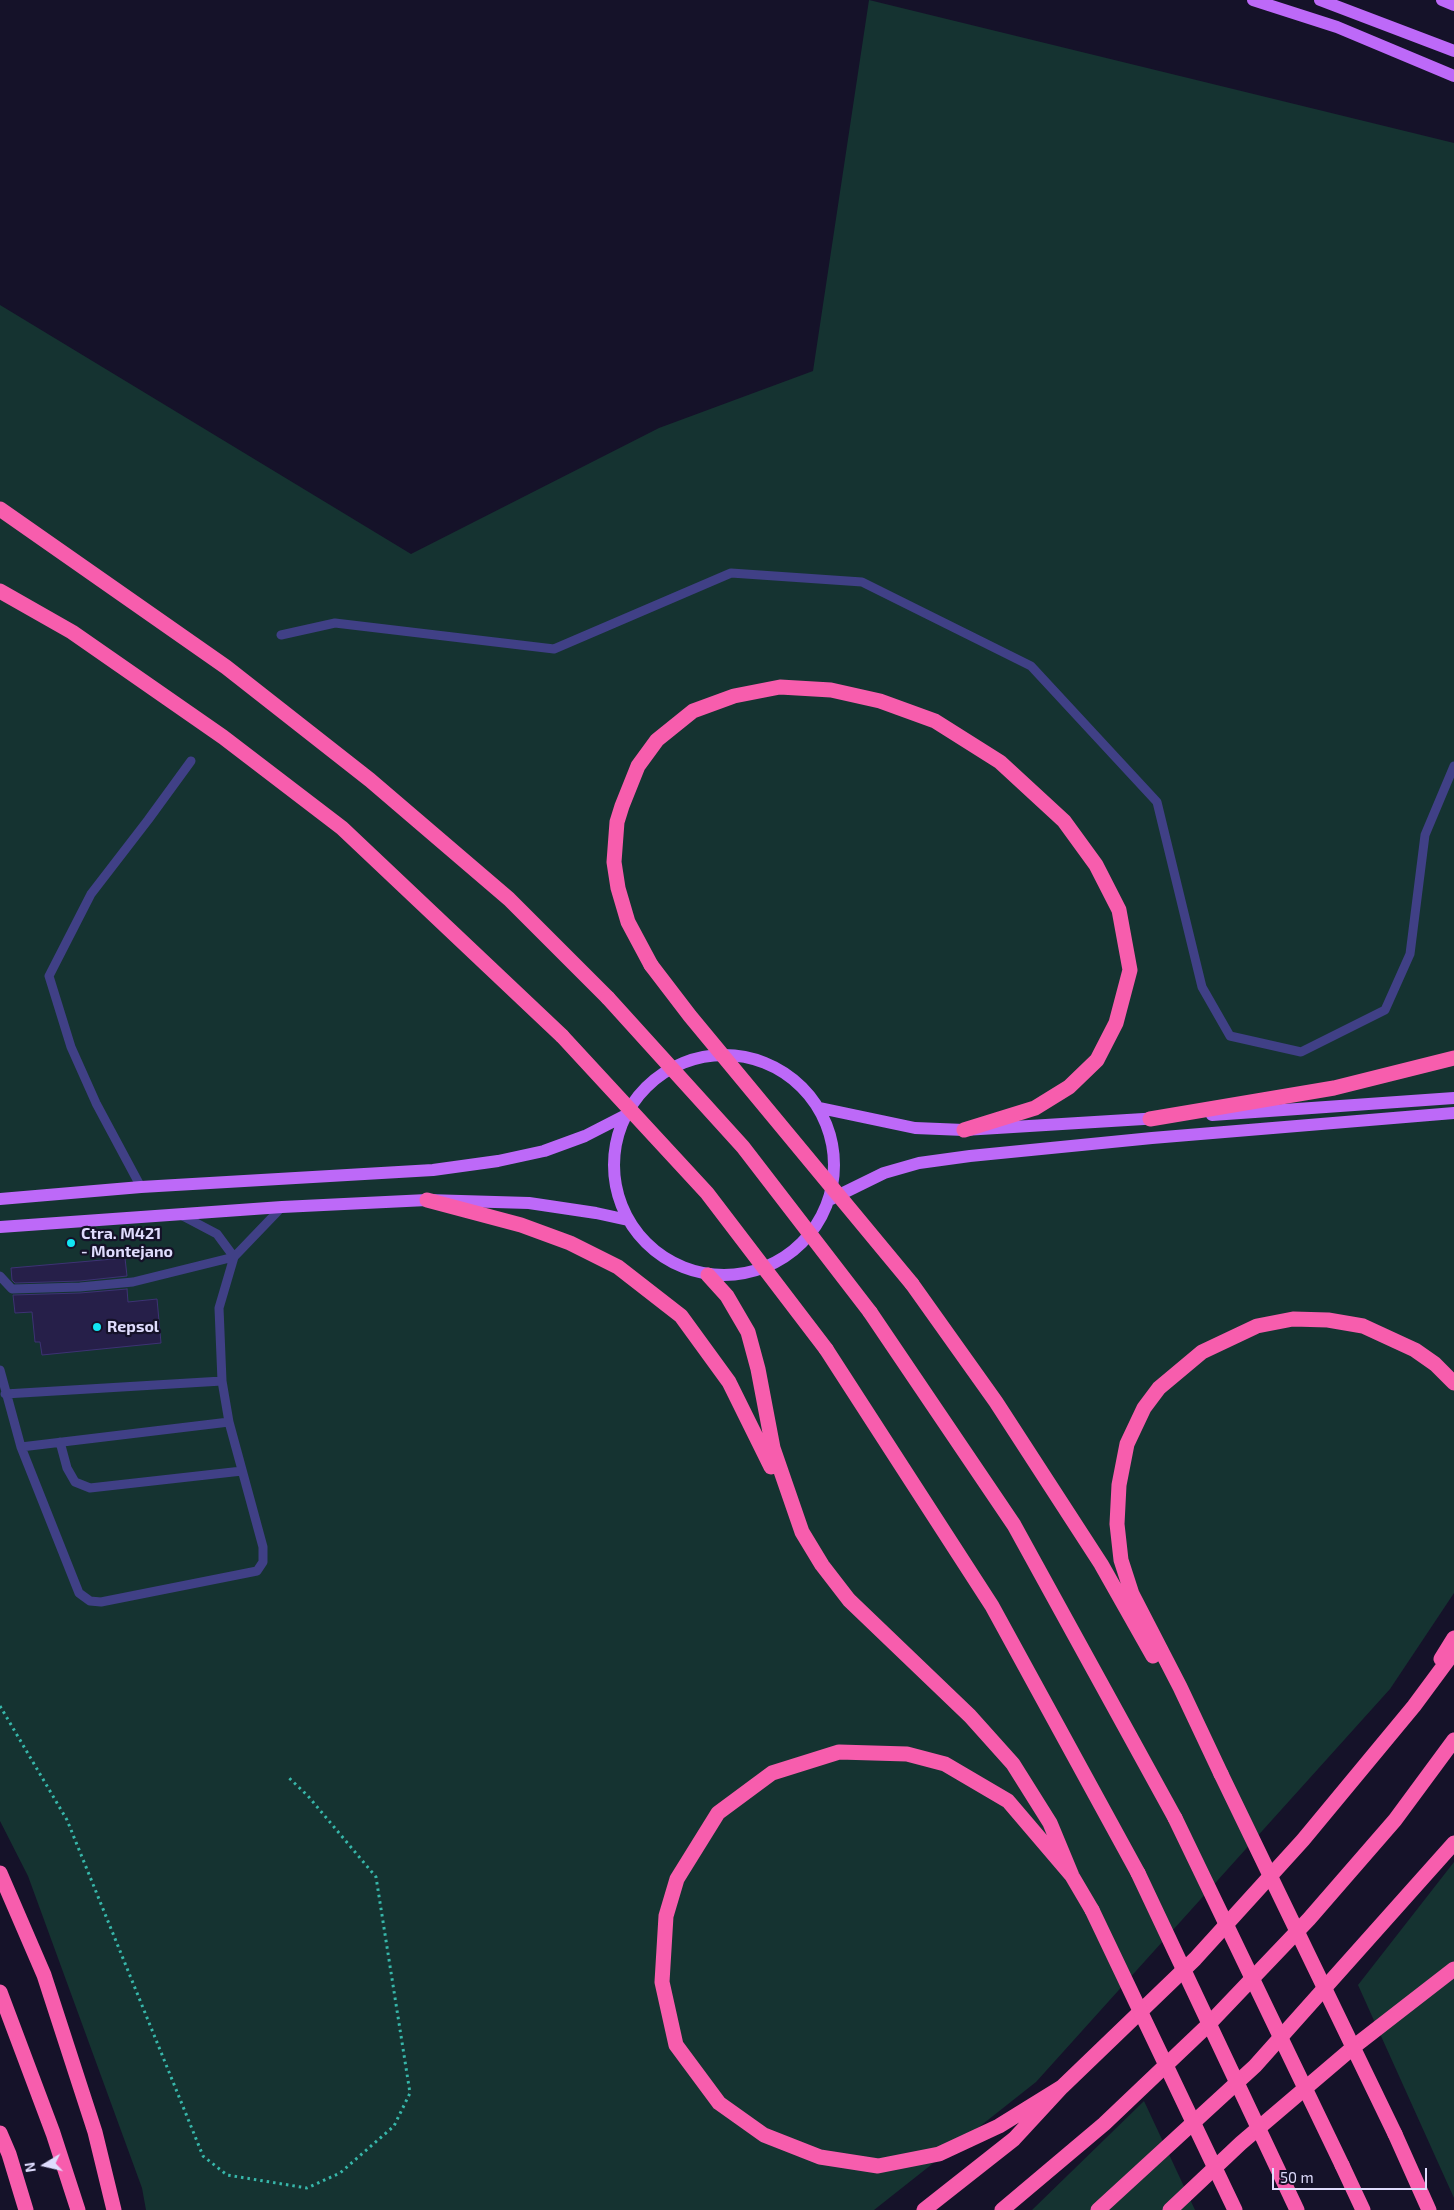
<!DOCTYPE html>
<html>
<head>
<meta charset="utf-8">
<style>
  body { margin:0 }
  #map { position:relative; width:1454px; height:2210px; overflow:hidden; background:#151229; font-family:"Exo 2",sans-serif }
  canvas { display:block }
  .north { position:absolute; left:20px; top:2140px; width:50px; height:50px; -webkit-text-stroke:4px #151229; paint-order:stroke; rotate:261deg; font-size:14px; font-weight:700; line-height:20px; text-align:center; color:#dfdcfd }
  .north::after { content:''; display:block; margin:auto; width:18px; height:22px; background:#dfdcfd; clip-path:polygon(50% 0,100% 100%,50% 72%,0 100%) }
  .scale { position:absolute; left:1272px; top:2168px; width:155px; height:22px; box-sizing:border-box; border:2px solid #dfdcfd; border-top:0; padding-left:6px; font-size:15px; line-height:18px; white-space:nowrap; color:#dfdcfd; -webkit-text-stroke:4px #151229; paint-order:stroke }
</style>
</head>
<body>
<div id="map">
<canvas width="1454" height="2210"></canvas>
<div class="north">N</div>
<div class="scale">50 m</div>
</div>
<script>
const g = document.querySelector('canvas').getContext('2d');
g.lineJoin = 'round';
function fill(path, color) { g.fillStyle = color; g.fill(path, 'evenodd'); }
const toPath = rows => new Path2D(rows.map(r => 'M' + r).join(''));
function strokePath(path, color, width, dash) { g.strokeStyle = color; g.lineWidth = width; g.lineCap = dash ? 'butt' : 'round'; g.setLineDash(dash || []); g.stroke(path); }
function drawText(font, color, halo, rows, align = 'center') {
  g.font = font + ' "Exo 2",sans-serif'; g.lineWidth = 4.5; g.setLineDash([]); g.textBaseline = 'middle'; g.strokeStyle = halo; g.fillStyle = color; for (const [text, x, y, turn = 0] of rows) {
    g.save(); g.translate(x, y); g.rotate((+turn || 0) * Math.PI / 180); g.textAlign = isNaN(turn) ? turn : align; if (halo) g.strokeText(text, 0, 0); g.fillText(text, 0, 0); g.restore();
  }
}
const green = toPath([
  [869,0,1454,143,1454,1593,1390,1689,1036,2082,874,2210,146,2210,142,2188,28,1876,0,1821,0,305,411,554,659,428,813,371],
  [1454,1862,1454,2198,1358,1985],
  [1144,2101,1195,2210,1032,2210]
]);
const building = toPath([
  [125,1258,127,1276,80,1281,15,1283,12,1280,11,1268,125,1258],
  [127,1289,128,1302,157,1299,161,1343,42,1355,40,1342,35,1342,32,1312,15,1313,13,1295,80,1293,127,1289]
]);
const path = toPath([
  [0,1706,67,1820,203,2156,227,2175,307,2188,340,2173,394,2126,410,2093,376,1877,308,1796,287,1776]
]);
const lane = toPath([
  [281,635,335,623,554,649,731,573,862,582,1031,666,1157,802,1202,987,1230,1036,1301,1052,1385,1010,1410,954,1425,835,1454,766],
  [141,1187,96,1103,71,1047,49,976,91,894,148,820,191,761],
  [181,1215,217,1234,234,1257],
  [0,1276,12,1289,80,1287,133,1282,234,1257],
  [0,1370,21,1447,79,1593,90,1601,101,1602,257,1571,263,1562,263,1547,229,1422,222,1381,219,1308,234,1257,282,1207],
  [5,1394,222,1381],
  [60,1442,67,1468,75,1482,90,1488,242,1471],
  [21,1447,229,1422]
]);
const primary = toPath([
  [1253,0,1337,27,1454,76],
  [1320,0,1454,51],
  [1442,0,1454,5],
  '614 1165a110 110 0 1 1 220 0a110 110 0 1 1-220 0Z',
  [820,1108,915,1128,964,1130,1160,1118],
  [1212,1115,1454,1098],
  [0,1199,141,1187,433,1170,498,1161,544,1151,585,1136,624,1116],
  [831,1199,884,1173,919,1163,970,1156,1152,1138,1454,1113],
  [0,1227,282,1207,427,1200,529,1203,596,1213,628,1220]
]);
const highway = toPath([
  [0,509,226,667,370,780,509,899,608,998],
  [0,591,72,632,223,737,342,828,562,1036],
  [651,965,628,922,618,888,614,862,617,822,622,806,638,766,657,740,693,711,734,696,780,687,831,690,880,701,935,721,1000,762,1064,821,1096,865,1119,910,1130,970,1116,1023,1097,1060,1069,1087,1035,1108,964,1130],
  [1150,1119,1334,1088,1454,1058],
  [427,1200,521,1225,570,1243,618,1267,681,1316,729,1382,771,1467],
  [708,1275,727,1296,748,1332,758,1369,773,1448,802,1532,822,1565,849,1600,970,1716,1013,1764,1050,1823,1072,1876,1092,1910],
  [912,1284,996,1402,1101,1564,1153,1656],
  [870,1312,1014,1525,1175,1818],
  [826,1349,992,1606,1138,1873],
  [1441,1659,1454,1638],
  [1221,1774,1180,1687,1132,1594,1121,1560,1117,1524,1119,1485,1127,1444,1144,1408,1159,1388,1202,1352,1257,1326,1293,1319,1328,1320,1363,1326,1415,1350,1435,1364,1454,1383],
  [0,1873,44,1975,95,2132,114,2210],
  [0,1992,53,2133,78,2210],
  [1062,2087,999,2126,939,2154,878,2166,820,2157,764,2135,719,2103,676,2045,662,1982,666,1916,677,1879,718,1813,772,1773,839,1752,907,1754,945,1764,1008,1801,1072,1876],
  [0,2133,9,2154,26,2210],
  [1395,2134,1429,2210],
  [1342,2165,1363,2210],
  [924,2210,1014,2139,1062,2087,1195,1959,1303,1840,1414,1706,1454,1652],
  [1002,2210,1104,2124,1206,2027,1309,1919,1395,1820,1454,1740],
  [1098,2210,1255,2066,1454,1843],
  [1170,2210,1241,2143,1356,2045,1454,1969]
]);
const highwayBridge = toPath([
  [651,965,690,1016,912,1284],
  [608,998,743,1147,870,1312],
  [562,1036,707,1193,826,1349],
  [1221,1774,1395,2134],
  [1175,1818,1342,2165],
  [1138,1873,1297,2210],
  [1092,1910,1235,2210]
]);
const markers = [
  [71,1243,5,"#12e5f3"],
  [97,1327,5,"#12e5f3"]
];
const poiNames = [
  ["Ctra. M421",81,1234],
  ["- Montejano",81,1252],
  ["Repsol",107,1327]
];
fill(green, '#153331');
fill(building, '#261f49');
strokePath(building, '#3d3274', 1);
strokePath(path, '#37b7aa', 3, [2.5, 4]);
strokePath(lane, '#404086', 9);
strokePath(primary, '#bd69f8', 12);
strokePath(highway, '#f75dad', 15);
strokePath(highwayBridge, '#f75dad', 15);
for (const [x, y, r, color] of markers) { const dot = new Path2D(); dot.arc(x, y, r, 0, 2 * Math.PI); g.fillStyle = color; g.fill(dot); strokePath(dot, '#151229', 2); }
drawText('bold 16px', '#dfdcfd', '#151229', poiNames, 'left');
</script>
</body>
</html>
